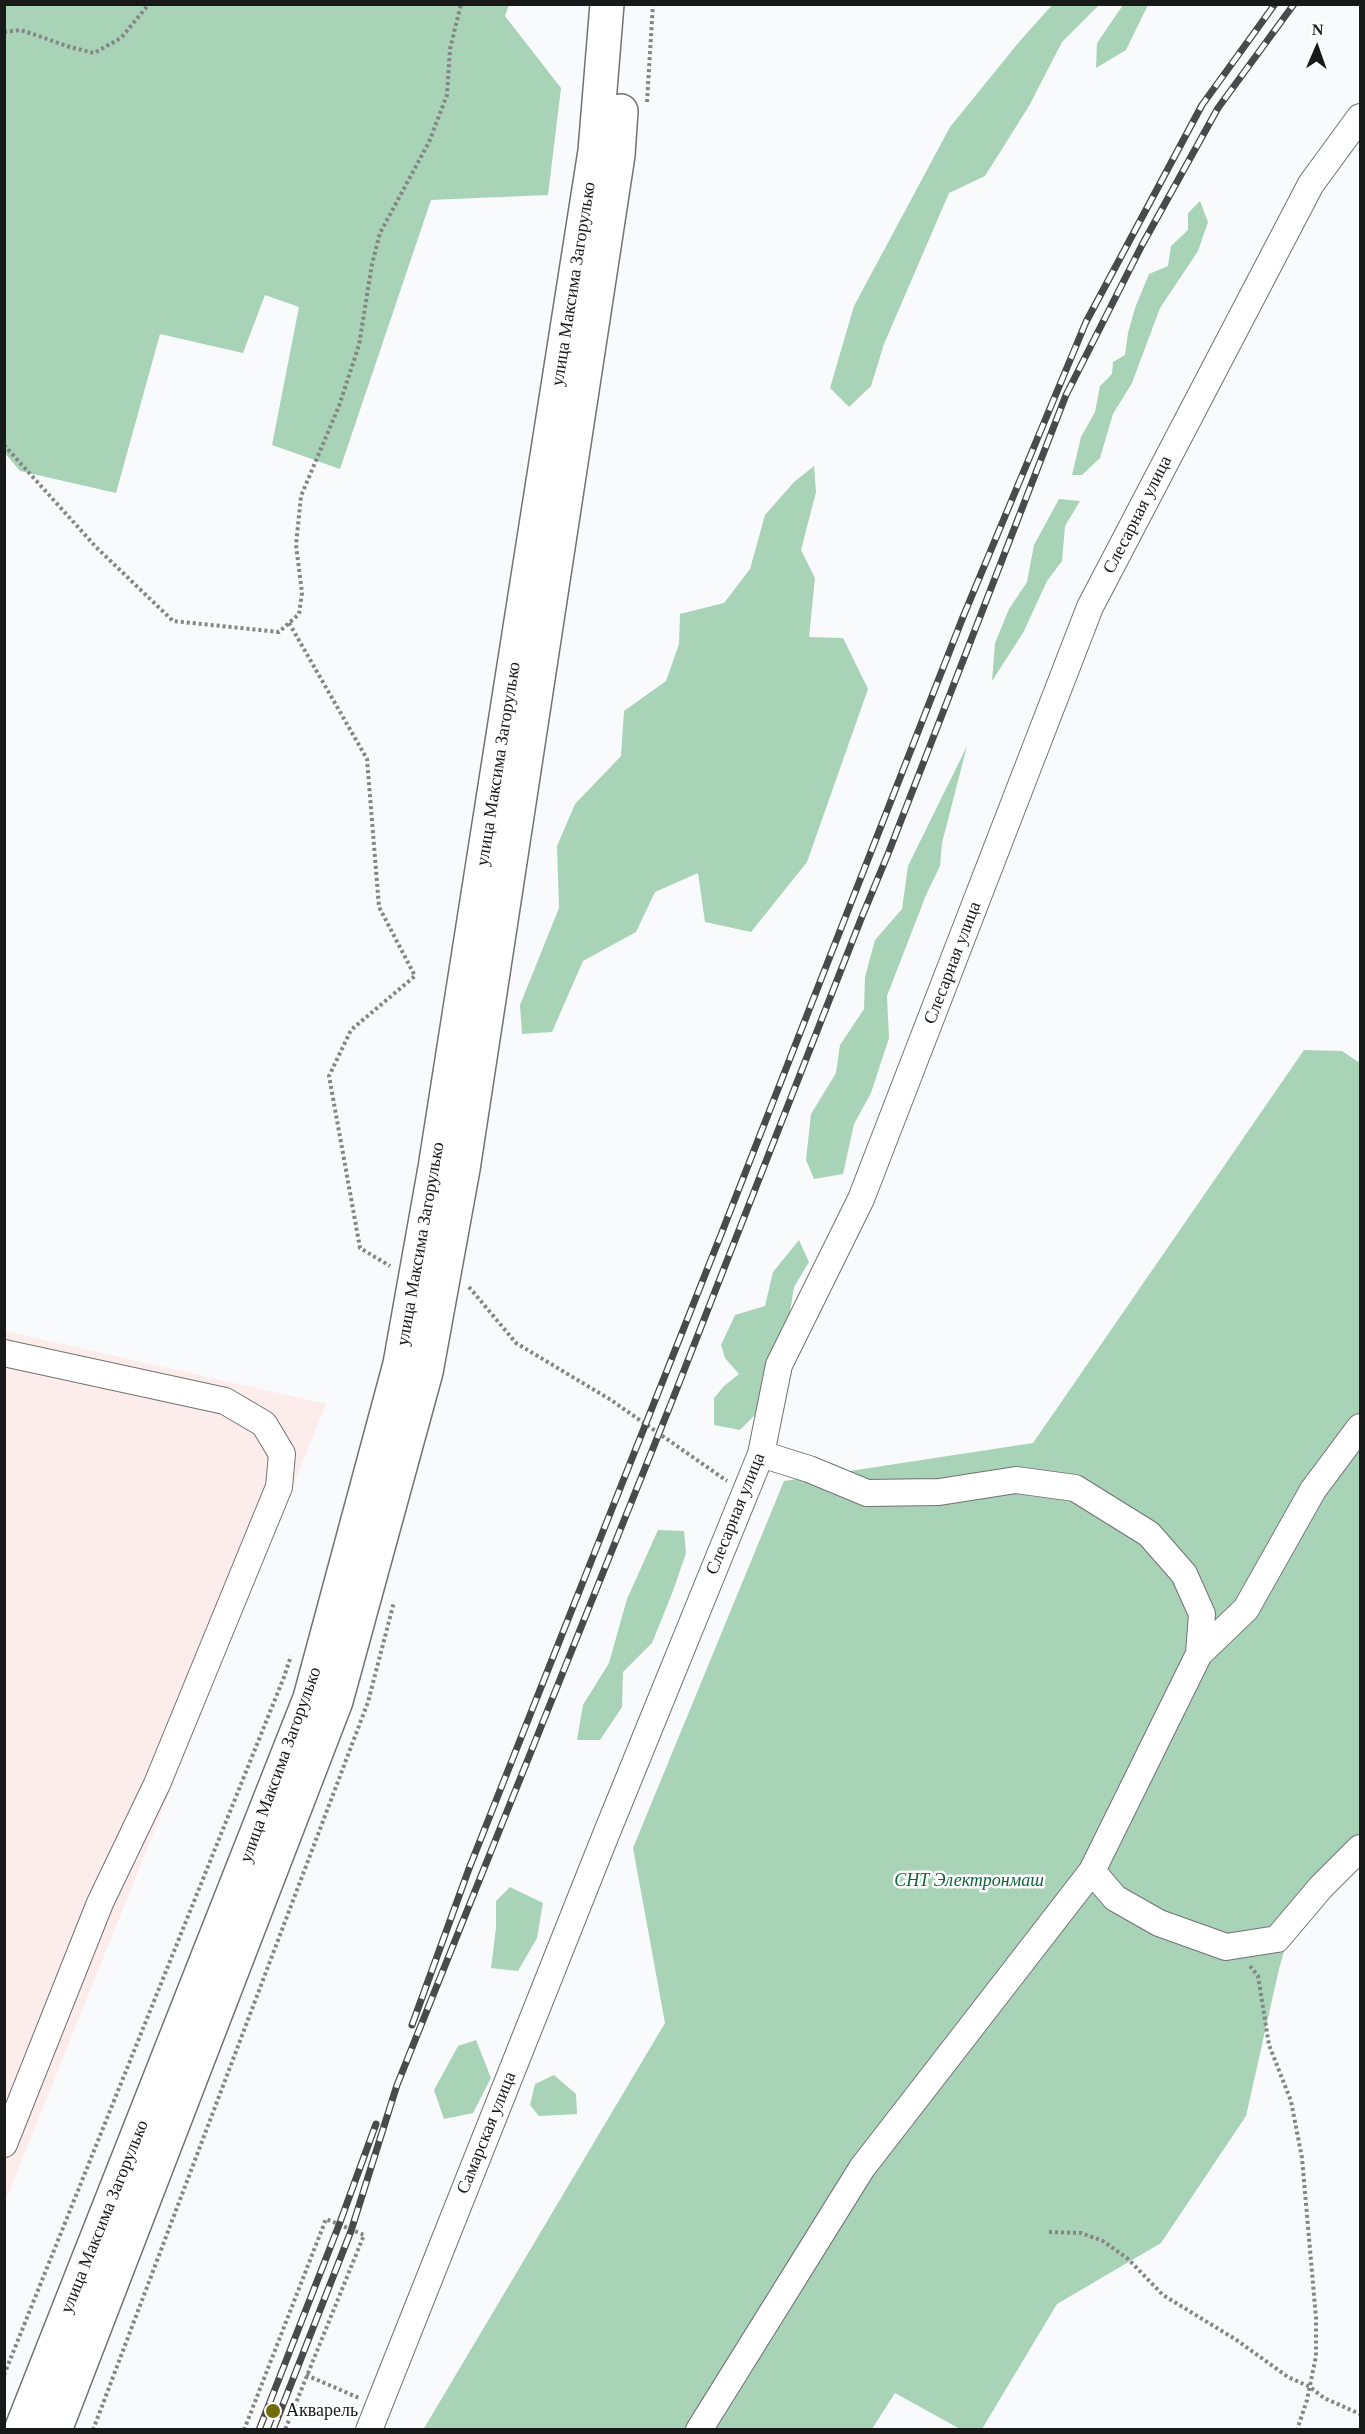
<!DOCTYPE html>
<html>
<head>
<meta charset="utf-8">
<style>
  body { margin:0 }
  #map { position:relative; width:1365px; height:2434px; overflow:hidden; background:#f9fafc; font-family:"Times New Roman",serif }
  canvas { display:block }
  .frame { position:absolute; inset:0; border:6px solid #181919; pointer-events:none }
  .north { position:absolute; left:1287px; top:18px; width:60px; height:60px; -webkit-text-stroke:4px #fff; paint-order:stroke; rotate:2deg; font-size:16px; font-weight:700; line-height:24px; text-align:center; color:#181919 }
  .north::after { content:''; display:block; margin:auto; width:21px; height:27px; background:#181919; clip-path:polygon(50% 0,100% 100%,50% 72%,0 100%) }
</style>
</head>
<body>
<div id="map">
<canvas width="1365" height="2434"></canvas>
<div class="frame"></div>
<div class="north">N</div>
</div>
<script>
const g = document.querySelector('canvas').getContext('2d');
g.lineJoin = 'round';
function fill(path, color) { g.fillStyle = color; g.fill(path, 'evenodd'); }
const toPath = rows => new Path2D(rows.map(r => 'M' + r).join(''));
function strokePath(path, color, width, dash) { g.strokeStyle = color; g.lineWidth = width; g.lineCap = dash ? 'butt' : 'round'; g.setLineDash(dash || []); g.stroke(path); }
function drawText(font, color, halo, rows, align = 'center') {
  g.font = font + ' "Times New Roman",serif'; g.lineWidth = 5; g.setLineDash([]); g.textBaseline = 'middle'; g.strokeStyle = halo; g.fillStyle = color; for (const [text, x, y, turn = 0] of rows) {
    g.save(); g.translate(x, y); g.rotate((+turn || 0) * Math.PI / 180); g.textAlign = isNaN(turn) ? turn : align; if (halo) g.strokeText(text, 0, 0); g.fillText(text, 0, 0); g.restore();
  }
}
const commercial = toPath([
  [5,1331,326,1404,5,2202]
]);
const green = toPath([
  [1053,4,1099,5,1062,42,1029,106,985,176,949,193,884,344,871,386,849,407,830,388,854,306,950,127,1019,42],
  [4,5,509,5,505,16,561,88,548,195,431,200,340,469,272,445,299,307,265,295,243,353,160,334,116,493,20,471,4,452],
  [1123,5,1148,5,1126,50,1096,68,1097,43],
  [1200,201,1208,222,1198,251,1160,308,1132,383,1113,414,1100,458,1082,475,1072,475,1081,437,1095,412,1100,386,1112,374,1113,362,1125,355,1128,333,1135,308,1149,274,1168,266,1171,246,1188,230,1188,213],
  [814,466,816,492,801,550,815,578,809,637,843,638,868,689,807,862,751,932,705,922,698,873,655,892,636,932,583,961,552,1032,522,1034,520,1005,559,908,557,846,575,804,621,756,624,711,666,681,679,644,680,614,724,603,750,569,765,515,794,482],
  [1059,499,1080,501,1065,526,1062,561,1047,581,1023,633,992,681,995,643,1009,609,1027,582,1034,545],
  [967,746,942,843,940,866,926,895,887,996,889,1038,871,1093,854,1124,843,1174,814,1179,806,1160,811,1114,836,1073,840,1045,864,1009,865,977,875,940,902,909,908,866],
  [1304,1050,1342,1051,1360,1063,1360,1839,1300,1895,1279,1969,1246,2116,1161,2243,1057,2304,982,2429,960,2429,895,2393,872,2429,423,2430,665,2023,633,1848,784,1481,1033,1443],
  [799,1240,809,1262,794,1287,789,1318,758,1412,740,1430,714,1425,714,1398,724,1386,739,1374,725,1358,721,1345,735,1315,765,1306,773,1272],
  [658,1530,684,1531,686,1553,673,1591,652,1643,623,1672,622,1707,600,1740,577,1740,583,1705,609,1663,627,1599],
  [510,1887,543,1903,537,1938,518,1971,491,1968,496,1928,496,1901],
  [476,2040,491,2078,473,2113,444,2119,434,2090,458,2046],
  [554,2075,576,2094,577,2114,539,2116,530,2105,535,2084]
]);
const path = toPath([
  [4,32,21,30,70,47,94,53,121,38,149,4],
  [647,102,653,4],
  [4,445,96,547,173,621,279,632,299,614,302,593,296,545,301,496,339,406,359,345,372,264,380,233,429,142,447,95,450,49,461,4],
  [289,623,367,759,379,907,415,976,351,1030,329,1076,360,1248,390,1266],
  [469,1287,516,1343,611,1400,727,1481],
  [1250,1966,1258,1976,1269,2045,1291,2101,1302,2158,1316,2318,1316,2356,1307,2400,1297,2430],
  [1049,2232,1081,2233,1103,2241,1128,2259,1163,2295,1235,2339,1288,2377,1310,2387,1324,2398,1360,2414],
  [4,2375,284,1677,291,1656],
  [306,2375,359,2398],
  [93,2430,368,1702,394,1602],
  [244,2430,326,2219,364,2235,285,2430]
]);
const minor = toPath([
  [4,1353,225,1401,264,1424,282,1454,279,1487,157,1784,100,1903,4,2144],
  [1199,1654,1246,1609,1313,1490,1360,1427],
  [1092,1871,1115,1898,1159,1923,1226,1947,1277,1939,1321,1887,1360,1848],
  [369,2430,605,1837,761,1454,779,1365,861,1199,1090,607,1311,184,1360,117],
  [699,2430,862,2168,1092,1871,1199,1654,1202,1614,1184,1574,1149,1534,1075,1488,1016,1480,939,1492,867,1493,809,1469,761,1454]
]);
const major = toPath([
  [21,2430,310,1698,400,1364,435,1168,595,151,607,4],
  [55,2430,336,1701,426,1372,463,1169,618,155,621,111]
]);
const rail = toPath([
  [412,2025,470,1866,722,1232,963,617,1086,322,1202,105,1275,4],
  [259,2430,339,2225,376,2124],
  [273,2430,351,2231,397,2085,672,1401,861,919,888,854,1066,395,1142,245,1218,108,1294,4]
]);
const markers = [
  [273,2411,8,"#716d0b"]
];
const streetNames = [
  ["улица Максима Загорулько",574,284,-81],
  ["Слесарная улица",1138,515,-63],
  ["улица Максима Загорулько",499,764,-81],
  ["Слесарная улица",953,963,-69],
  ["улица Максима Загорулько",421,1244,-80],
  ["Слесарная улица",736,1514,-68],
  ["улица Максима Загорулько",281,1765,-70],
  ["Самарская улица",487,2133,-68],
  ["улица Максима Загорулько",105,2217,-68]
];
const parkNames = [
  ["СНТ Электронмаш",969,1881]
];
const poiNames = [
  ["Акварель",286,2411]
];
fill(commercial, '#fceceb');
fill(green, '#a9d3b6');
strokePath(minor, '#717273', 28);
strokePath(major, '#717273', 36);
strokePath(path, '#848586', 4, [3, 3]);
strokePath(minor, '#fff', 26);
strokePath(major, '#fff', 33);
strokePath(rail, '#494a4b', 7);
strokePath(rail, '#fff', 4.5, [14]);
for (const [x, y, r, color] of markers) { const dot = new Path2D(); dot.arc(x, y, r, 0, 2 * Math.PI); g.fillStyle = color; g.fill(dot); strokePath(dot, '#fff', 2); }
drawText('18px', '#181919', '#fff', streetNames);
drawText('italic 18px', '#0f6539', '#fff', parkNames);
drawText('18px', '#181919', '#fff', poiNames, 'left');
</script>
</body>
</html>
